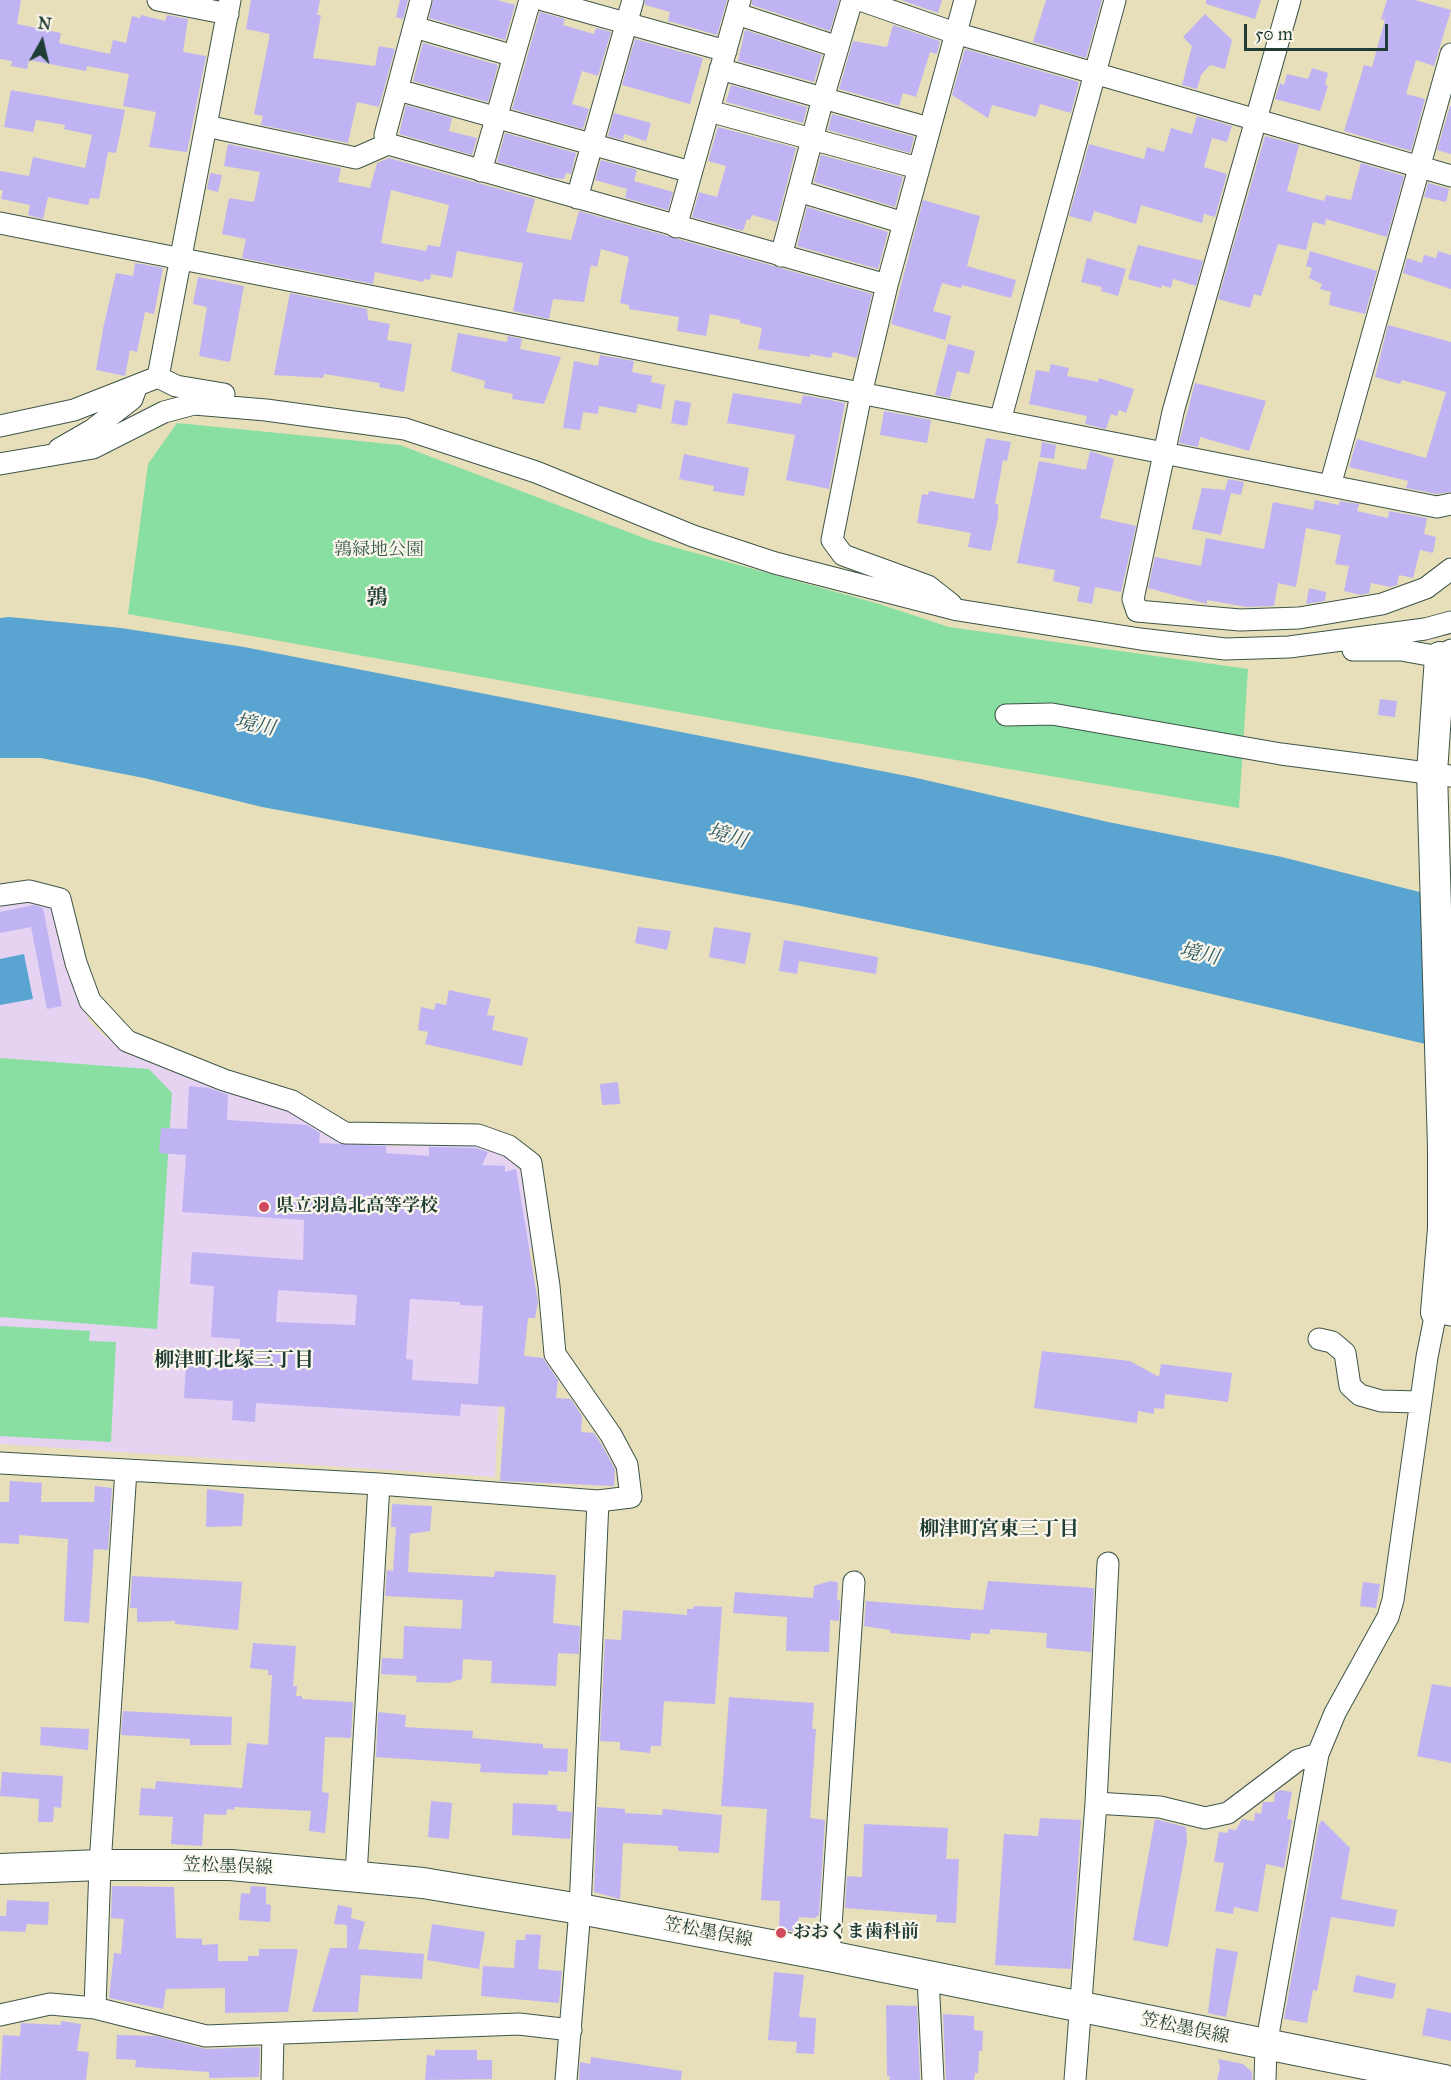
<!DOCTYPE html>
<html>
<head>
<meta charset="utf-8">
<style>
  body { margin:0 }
  #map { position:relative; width:1451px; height:2080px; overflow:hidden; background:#e7dfb9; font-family:"IM FELL Great Primer",serif }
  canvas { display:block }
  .north { position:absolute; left:12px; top:12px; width:60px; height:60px; -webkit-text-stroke:4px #fbf7ec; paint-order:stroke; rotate:8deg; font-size:16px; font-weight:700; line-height:24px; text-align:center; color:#1f3d34 }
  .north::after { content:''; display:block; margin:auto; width:21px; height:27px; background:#1f3d34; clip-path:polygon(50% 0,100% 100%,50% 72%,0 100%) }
  .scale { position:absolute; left:1244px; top:24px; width:144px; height:27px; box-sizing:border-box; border:3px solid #1f3d34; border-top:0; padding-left:8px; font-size:18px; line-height:21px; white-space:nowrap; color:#1f3d34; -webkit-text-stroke:4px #fbf7ec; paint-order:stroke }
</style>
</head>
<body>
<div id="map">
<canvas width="1451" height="2080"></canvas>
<div class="north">N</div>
<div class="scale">50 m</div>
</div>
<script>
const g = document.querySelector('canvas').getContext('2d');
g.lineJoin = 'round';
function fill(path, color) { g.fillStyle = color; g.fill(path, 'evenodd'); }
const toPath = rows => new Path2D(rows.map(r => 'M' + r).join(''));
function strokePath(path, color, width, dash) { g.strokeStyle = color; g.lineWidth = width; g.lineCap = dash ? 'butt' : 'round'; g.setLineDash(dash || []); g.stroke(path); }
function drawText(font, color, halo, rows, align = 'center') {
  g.font = font + ' "IM FELL Great Primer","Noto Serif JP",serif'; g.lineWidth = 4.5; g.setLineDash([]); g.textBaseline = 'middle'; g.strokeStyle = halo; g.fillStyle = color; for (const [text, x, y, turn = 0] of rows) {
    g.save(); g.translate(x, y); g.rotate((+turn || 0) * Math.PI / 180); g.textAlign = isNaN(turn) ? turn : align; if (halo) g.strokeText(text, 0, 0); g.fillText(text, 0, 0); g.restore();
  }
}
const built = toPath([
  [38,896,58,908,68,970,89,1021,105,1037,251,1100,294,1106,343,1136,394,1146,476,1143,498,1151,519,1167,538,1249,506,1247,495,1477,0,1444,0,901]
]);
const green = toPath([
  [177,423,400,445,652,541,876,603,949,627,1248,669,1239,808,773,729,128,614,148,464],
  [0,1058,149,1069,172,1093,157,1329,0,1317],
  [0,1326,90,1331,89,1341,116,1342,111,1442,0,1436]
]);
const water = toPath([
  [9,617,121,628,244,647,912,777,1108,822,1282,857,1451,900,1451,1050,1092,966,796,905,262,807,144,778,41,758,0,758,0,618],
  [24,954,33,999,0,1005,0,959]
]);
const building = toPath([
  [0,0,21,0,17,24,61,33,59,43,110,54,113,40,126,43,132,16,140,18,141,15,165,21,167,15,188,19,183,52,206,56,187,152,149,147,156,112,123,106,129,74,87,66,86,71,29,60,27,69,11,66,12,61,0,59],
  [251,0,320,0,317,15,321,15,313,58,375,66,379,46,395,49,379,107,357,102,348,143,261,125,263,116,254,114,270,34,246,29],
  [400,0,408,0,403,19,396,17],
  [433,0,497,0,515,5,505,40,429,18],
  [645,0,727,0,717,35,668,21,670,12,645,5],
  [752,0,839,0,830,31,752,5],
  [901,0,942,0,938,13],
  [1046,0,1102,0,1086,58,1033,42],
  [1206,0,1261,0,1255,19,1206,4],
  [1387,0,1415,0,1451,10,1434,66,1416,60,1406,94,1425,99,1411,151,1344,131,1364,65,1372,67,1385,20,1381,19],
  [540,12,565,19,563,25,594,34,596,28,611,32,598,76,582,71,572,104,589,109,583,129,512,109],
  [1205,14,1232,40,1225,69,1210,65,1201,75,1197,89,1182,85,1192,46,1183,37],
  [893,25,940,41,937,54,930,52,916,97,903,93,899,106,839,89,853,41,887,47],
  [745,30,822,55,814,82,738,61],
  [635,39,703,58,690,104,622,85],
  [423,43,498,65,488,102,413,81],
  [965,49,1079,82,1071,113,1040,104,1036,117,992,105,988,118,952,95],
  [1312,68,1328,73,1325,85,1328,86,1320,111,1275,99,1280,83,1284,85,1287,74,1308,79],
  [731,85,807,107,803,123,726,102],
  [11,90,125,110,116,153,108,152,99,199,90,198,88,205,48,197,43,219,28,215,30,205,1,199,3,190,0,190,0,171,29,176,33,157,85,168,92,135,64,129,65,125,36,120,33,132,4,127],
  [406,105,452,118,449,131,477,138,472,155,399,134],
  [1450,106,1451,106,1451,154,1437,150],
  [614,113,651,123,646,141,624,134,623,140,608,136],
  [832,114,914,137,910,153,828,130],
  [1197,116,1232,126,1227,142,1212,138,1204,167,1227,174,1215,217,1204,214,1202,223,1141,205,1136,224,1094,211,1091,222,1069,216,1089,144,1144,159,1147,147,1164,152,1171,128,1192,134],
  [718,127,796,148,777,222,752,215,750,220,747,219,743,231,692,217,699,192,717,197,726,166,708,161],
  [505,133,576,153,571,174,566,173,564,179,554,178,497,162],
  [1265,136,1299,145,1287,191,1324,201,1326,195,1351,200,1361,163,1404,176,1387,237,1326,219,1325,225,1313,222,1306,250,1278,244,1261,296,1254,294,1250,308,1218,299],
  [228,144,341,168,338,182,370,188,377,163,389,158,535,199,526,232,571,240,579,211,872,294,857,358,833,352,831,358,810,354,810,357,758,349,762,328,740,323,740,320,710,314,706,336,677,331,679,317,629,309,629,305,620,303,629,257,601,249,597,267,591,265,584,302,553,299,549,319,513,311,523,263,457,251,452,278,431,274,430,280,424,279,423,282,375,272,373,284,242,258,246,239,222,234,229,198,254,202,260,172,224,166],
  [391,190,449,205,440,247,428,245,426,251,381,243],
  [821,155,903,177,895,207,814,182],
  [601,160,637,170,634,181,673,192,668,210,625,198,627,189,595,180],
  [210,173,222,175,218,192,207,189],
  [1428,183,1449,189,1446,202,1424,197],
  [923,200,980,216,967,266,1016,280,1011,298,962,285,961,288,942,283,933,311,951,316,945,340,891,324],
  [807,207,888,232,878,269,797,246],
  [1138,245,1203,261,1196,286,1173,279,1171,288,1162,285,1161,288,1128,279],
  [1310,251,1377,271,1365,314,1329,305,1331,292,1320,289,1322,284,1309,278,1312,268,1306,266],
  [1438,251,1451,255,1451,289,1403,273,1407,258,1422,263,1424,255,1436,258],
  [1087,258,1126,269,1118,296,1101,291,1102,287,1081,282],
  [135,263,163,268,154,314,145,312,137,352,130,350,125,376,96,370,104,324,116,273,133,276],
  [198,277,244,286,230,362,199,356,207,307,193,304],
  [290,293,367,309,368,320,390,324,387,340,412,344,404,392,379,387,380,383,324,374,323,378,274,375],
  [1388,325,1451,342,1451,492,1437,494,1406,488,1408,481,1349,467,1357,439,1426,458,1446,392,1402,380,1400,384,1375,377],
  [458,333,507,342,508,336,522,339,520,349,561,357,544,404,512,399,513,394,484,388,485,381,451,371],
  [948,344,975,351,969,374,957,371,950,398,935,395],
  [600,355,634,361,632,372,652,376,651,382,665,385,661,409,638,404,636,413,599,406,598,414,583,412,580,430,563,428,574,361,598,366],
  [1051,364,1069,368,1067,376,1098,382,1099,378,1134,389,1126,413,1119,410,1117,416,1111,414,1106,429,1085,424,1087,416,1029,404,1036,370,1049,372],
  [1195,383,1266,401,1249,451,1200,437,1198,447,1179,443],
  [733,393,801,404,803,395,845,403,829,489,786,480,795,435,727,423],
  [675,400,691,403,687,426,671,423],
  [884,411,931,420,927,443,880,435],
  [986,438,1011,442,1007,461,1003,460,995,504,998,504,998,517,991,551,968,547,971,533,917,523,922,494,928,495,929,491,974,499],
  [1042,442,1056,445,1054,459,1040,457],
  [1090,451,1114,459,1100,518,1136,526,1121,592,1095,587,1092,604,1077,601,1080,587,1053,581,1055,570,1017,563,1039,461,1086,470],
  [684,454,749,468,744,496,713,491,714,486,679,479],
  [1228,479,1244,482,1241,495,1231,493,1221,535,1192,529,1202,488,1225,490],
  [1315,500,1339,505,1340,501,1359,504,1357,511,1388,518,1389,511,1427,518,1424,534,1436,537,1433,553,1420,550,1413,578,1399,575,1397,585,1391,587,1371,583,1369,593,1361,595,1344,591,1349,566,1335,564,1341,535,1306,528,1296,587,1278,583,1274,606,1247,607,1207,600,1207,604,1148,588,1155,557,1201,566,1206,538,1264,549,1273,502,1313,510],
  [1309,588,1326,592,1325,601,1306,604],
  [1380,699,1397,701,1395,717,1378,715],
  [34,905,43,908,62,1006,47,1009,31,927,0,933,0,912],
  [638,927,671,931,667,950,635,943],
  [714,927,751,933,745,964,709,957],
  [784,940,878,957,876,974,799,961,797,974,779,971],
  [449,990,491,999,487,1015,495,1016,492,1030,528,1038,522,1066,425,1044,428,1032,418,1030,421,1007,434,1010,436,1003,446,1005],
  [618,1082,620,1104,602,1105,600,1084],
  [189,1086,209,1088,228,1095,227,1120,307,1125,320,1133,319,1143,386,1146,386,1153,429,1156,429,1147,476,1148,488,1152,482,1165,505,1166,505,1172,516,1169,538,1302,535,1318,528,1318,524,1356,543,1358,558,1380,556,1398,571,1399,582,1416,581,1432,594,1433,600,1442,615,1469,614,1486,500,1481,505,1407,461,1404,460,1416,256,1403,255,1422,232,1420,233,1401,184,1398,186,1366,239,1369,240,1339,211,1337,214,1286,190,1284,192,1252,303,1260,304,1220,182,1212,186,1155,159,1153,161,1128,187,1129],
  [278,1290,357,1295,355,1325,276,1322],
  [410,1299,460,1302,460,1305,483,1306,478,1384,412,1380,413,1360,406,1359],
  [1042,1351,1130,1361,1159,1377,1161,1364,1232,1373,1228,1402,1165,1394,1164,1409,1154,1408,1154,1414,1138,1411,1137,1423,1034,1408],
  [10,1481,42,1483,41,1502,94,1502,95,1486,112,1488,108,1550,94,1549,89,1623,64,1621,68,1539,19,1535,19,1544,0,1543,0,1502,9,1502],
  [207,1489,244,1494,242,1526,206,1527],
  [392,1504,432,1506,430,1531,410,1534,408,1572,494,1577,495,1571,556,1575,553,1623,580,1626,579,1654,558,1653,556,1686,491,1683,492,1661,463,1659,462,1679,448,1683,416,1682,417,1676,381,1674,382,1658,403,1659,404,1626,461,1629,463,1600,385,1596,387,1570,393,1571,396,1527,391,1527],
  [132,1576,242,1582,238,1630,175,1624,175,1621,137,1622,137,1608,130,1608],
  [830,1581,838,1582,837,1600,840,1600,839,1621,830,1620,829,1652,786,1651,787,1617,733,1613,735,1592,813,1598,814,1586],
  [988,1581,1094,1588,1091,1652,1046,1648,1047,1633,990,1629,990,1634,971,1633,970,1640,890,1633,890,1630,864,1626,866,1601,983,1610],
  [1363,1582,1380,1584,1376,1608,1360,1606],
  [694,1606,722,1607,715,1704,664,1701,661,1746,651,1746,650,1753,620,1750,620,1742,600,1741,605,1639,621,1640,623,1610,687,1615,687,1609,693,1609],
  [253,1643,296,1646,293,1686,297,1686,296,1696,302,1696,302,1699,353,1702,351,1738,325,1737,322,1792,329,1793,325,1833,309,1831,311,1811,234,1807,234,1810,227,1809,226,1815,204,1814,202,1846,171,1844,173,1817,139,1815,141,1788,155,1789,156,1781,242,1788,247,1743,268,1745,272,1675,268,1675,268,1670,250,1668],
  [1432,1684,1451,1687,1451,1763,1417,1756],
  [729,1697,814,1703,812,1729,816,1729,810,1818,825,1820,819,1915,815,1918,799,1917,797,1932,779,1929,780,1901,761,1900,767,1809,721,1806],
  [123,1711,232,1717,231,1745,190,1745,190,1739,121,1735],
  [378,1712,406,1715,405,1727,473,1731,472,1738,543,1744,543,1748,568,1749,567,1772,548,1771,548,1775,480,1772,481,1764,376,1757],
  [41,1727,89,1729,88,1750,40,1745],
  [2,1772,63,1776,61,1808,54,1807,53,1822,38,1822,39,1799,0,1796],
  [1280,1790,1292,1792,1287,1819,1292,1820,1284,1868,1266,1864,1258,1912,1234,1907,1233,1914,1215,1911,1224,1863,1214,1862,1219,1832,1228,1833,1228,1829,1236,1830,1242,1819,1254,1821,1255,1813,1261,1814,1263,1802,1274,1802,1275,1793],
  [431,1801,452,1803,449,1839,428,1837],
  [513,1803,557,1805,557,1811,572,1812,570,1839,512,1835],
  [597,1807,625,1809,625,1813,662,1815,663,1809,722,1815,719,1853,678,1851,678,1846,623,1843,620,1899,594,1892],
  [1040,1818,1081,1820,1071,1969,995,1965,1004,1834,1038,1836],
  [1155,1819,1186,1827,1187,1842,1168,1947,1133,1940],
  [1322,1820,1350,1848,1341,1899,1397,1910,1394,1927,1331,1917,1317,1991,1313,1990,1307,2023,1284,2019,1319,1824],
  [864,1824,948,1828,946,1859,959,1859,956,1923,936,1922,937,1915,845,1908,847,1876,862,1877],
  [112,1886,174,1887,176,1938,202,1939,202,1945,218,1944,218,1961,248,1961,248,1956,259,1956,259,1949,298,1949,288,2012,225,2013,225,1988,166,1989,163,2009,109,1998,114,1953,121,1954,124,1919,111,1918],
  [251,1886,266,1887,266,1904,271,1905,270,1922,239,1920,241,1893,250,1894],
  [7,1900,49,1902,48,1925,27,1924,25,1932,0,1931,0,1916,6,1916],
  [338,1905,352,1908,351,1918,365,1922,358,1949,424,1954,422,1979,361,1975,358,2012,312,2012,330,1948,347,1948,347,1925,334,1924],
  [432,1924,485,1932,479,1969,427,1960],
  [526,1934,541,1935,538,1969,562,1971,559,2003,481,1996,483,1966,514,1968,516,1940,525,1940],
  [1216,1948,1238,1952,1226,2017,1208,2013],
  [774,1972,804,1975,799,2017,816,2018,814,2054,796,2053,797,2042,768,2040],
  [1356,1975,1396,1984,1393,1999,1353,1992],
  [886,2005,917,2006,920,2080,889,2080,890,2076,887,2076],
  [1427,2008,1451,2013,1451,2041,1422,2035],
  [943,2014,974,2016,974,2030,983,2031,982,2051,979,2051,978,2073,975,2073,974,2080,946,2080],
  [61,2021,81,2024,77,2051,89,2052,86,2080,0,2080,3,2035,20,2036,21,2023,61,2025],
  [117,2035,156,2036,206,2049,260,2047,259,2077,209,2078,209,2072,135,2067,136,2060,116,2059],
  [435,2050,477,2050,477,2060,492,2060,492,2079,425,2080,427,2055,435,2056],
  [591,2057,682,2071,681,2080,579,2080,580,2062,590,2064],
  [1218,2059,1243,2064,1252,2072,1252,2080,1217,2080,1220,2067]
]);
const street = toPath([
  [158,0,228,14],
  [543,0,726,51],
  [860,0,955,33,1451,176],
  [1290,0,1173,412,1133,599,1137,611,1240,620,1299,618,1382,604,1426,588,1451,569],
  [737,14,838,47],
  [414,27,514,56],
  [720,69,929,128],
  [398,90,691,172],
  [709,111,918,168],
  [206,126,356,158,388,144,887,285],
  [388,144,385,135,421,0],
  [481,171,530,0],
  [798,191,904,223],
  [577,198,633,0],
  [0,223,1437,507,1451,504],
  [676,227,740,0],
  [781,256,823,98,852,0],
  [158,377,176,386,224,394],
  [1000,421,1115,0],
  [0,426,74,410,158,377,230,0],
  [59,449,92,430,132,399,136,388],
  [0,464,93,448,164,412,194,404,266,410,405,429,536,472,693,536,775,563,958,610,1140,639,1225,649,1289,647,1425,629,1451,622],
  [1330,486,1451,54],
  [951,604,928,586,843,555,832,540,861,394,887,285,965,0],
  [1353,650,1401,650,1440,657,1451,650],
  [1006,715,1052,714,1281,754,1451,776],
  [0,895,29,891,60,899,76,963,90,1001,127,1041,224,1080,292,1101,345,1133,478,1135,509,1146,531,1163,549,1286,555,1354,611,1435,627,1465,631,1497,598,1501,379,1484,0,1463],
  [1319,1339,1332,1342,1345,1353,1350,1386,1360,1395,1381,1401,1418,1402],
  [1096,1803,1160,1807,1205,1818,1228,1813,1298,1760,1318,1754],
  [356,1875,379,1484],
  [829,1956,854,1582],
  [928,1977,933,2080],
  [95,2008,100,1865,126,1470],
  [0,2015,50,2004,95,2008,206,2036,519,2024,571,2030],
  [272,2080,273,2034],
  [566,2080,580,1909,598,1501],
  [1075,2080,1096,1803,1108,1563],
  [1265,2080,1266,2046,1318,1754,1335,1713,1388,1617,1393,1600,1427,1357,1436,1312,1451,1315]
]);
const secondary = toPath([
  [1436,1312,1443,1229,1443,1148,1432,772,1440,657],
  [0,1869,100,1865,231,1865,423,1883,580,1909,829,1956,1444,2080]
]);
const markers = [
  [264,1207,6,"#d1495b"],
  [781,1933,6,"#d1495b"]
];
const parkNames = [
  ["鶉緑地公園",379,551]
];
const poiNames = [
  ["県立羽島北高等学校",276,1207],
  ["おおくま歯科前",793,1933]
];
const streetNames = [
  ["笠松墨俣線",228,1867,2],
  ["笠松墨俣線",708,1933,11],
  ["笠松墨俣線",1185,2029,12]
];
const waterNames = [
  ["境川",255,726,11],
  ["境川",727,837,16],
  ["境川",1199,955,12]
];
const neighbourhoodNames = [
  ["柳津町北塚三丁目",234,1361],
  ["柳津町宮東三丁目",999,1530]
];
const quarterNames = [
  ["鶉",377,599]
];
fill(built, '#e5d3f1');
fill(green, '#89dfa2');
fill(water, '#59a4d1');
fill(building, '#bfb3f4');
strokePath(street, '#3d5548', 23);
strokePath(secondary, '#3d5548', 32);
strokePath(street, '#fff', 21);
strokePath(secondary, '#fff', 30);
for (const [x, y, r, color] of markers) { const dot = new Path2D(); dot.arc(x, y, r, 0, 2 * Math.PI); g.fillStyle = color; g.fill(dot); strokePath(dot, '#fbf7ec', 2); }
drawText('18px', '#345d4a', '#fbf7ec', parkNames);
drawText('bold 18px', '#1f3d34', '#fbf7ec', poiNames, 'left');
drawText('18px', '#1f3d34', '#fbf7ec', streetNames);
drawText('italic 20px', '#305c63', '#fbf7ec', waterNames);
drawText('bold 20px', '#1f3d34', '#fbf7ec', neighbourhoodNames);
drawText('bold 21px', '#1f3d34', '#fbf7ec', quarterNames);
</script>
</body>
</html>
